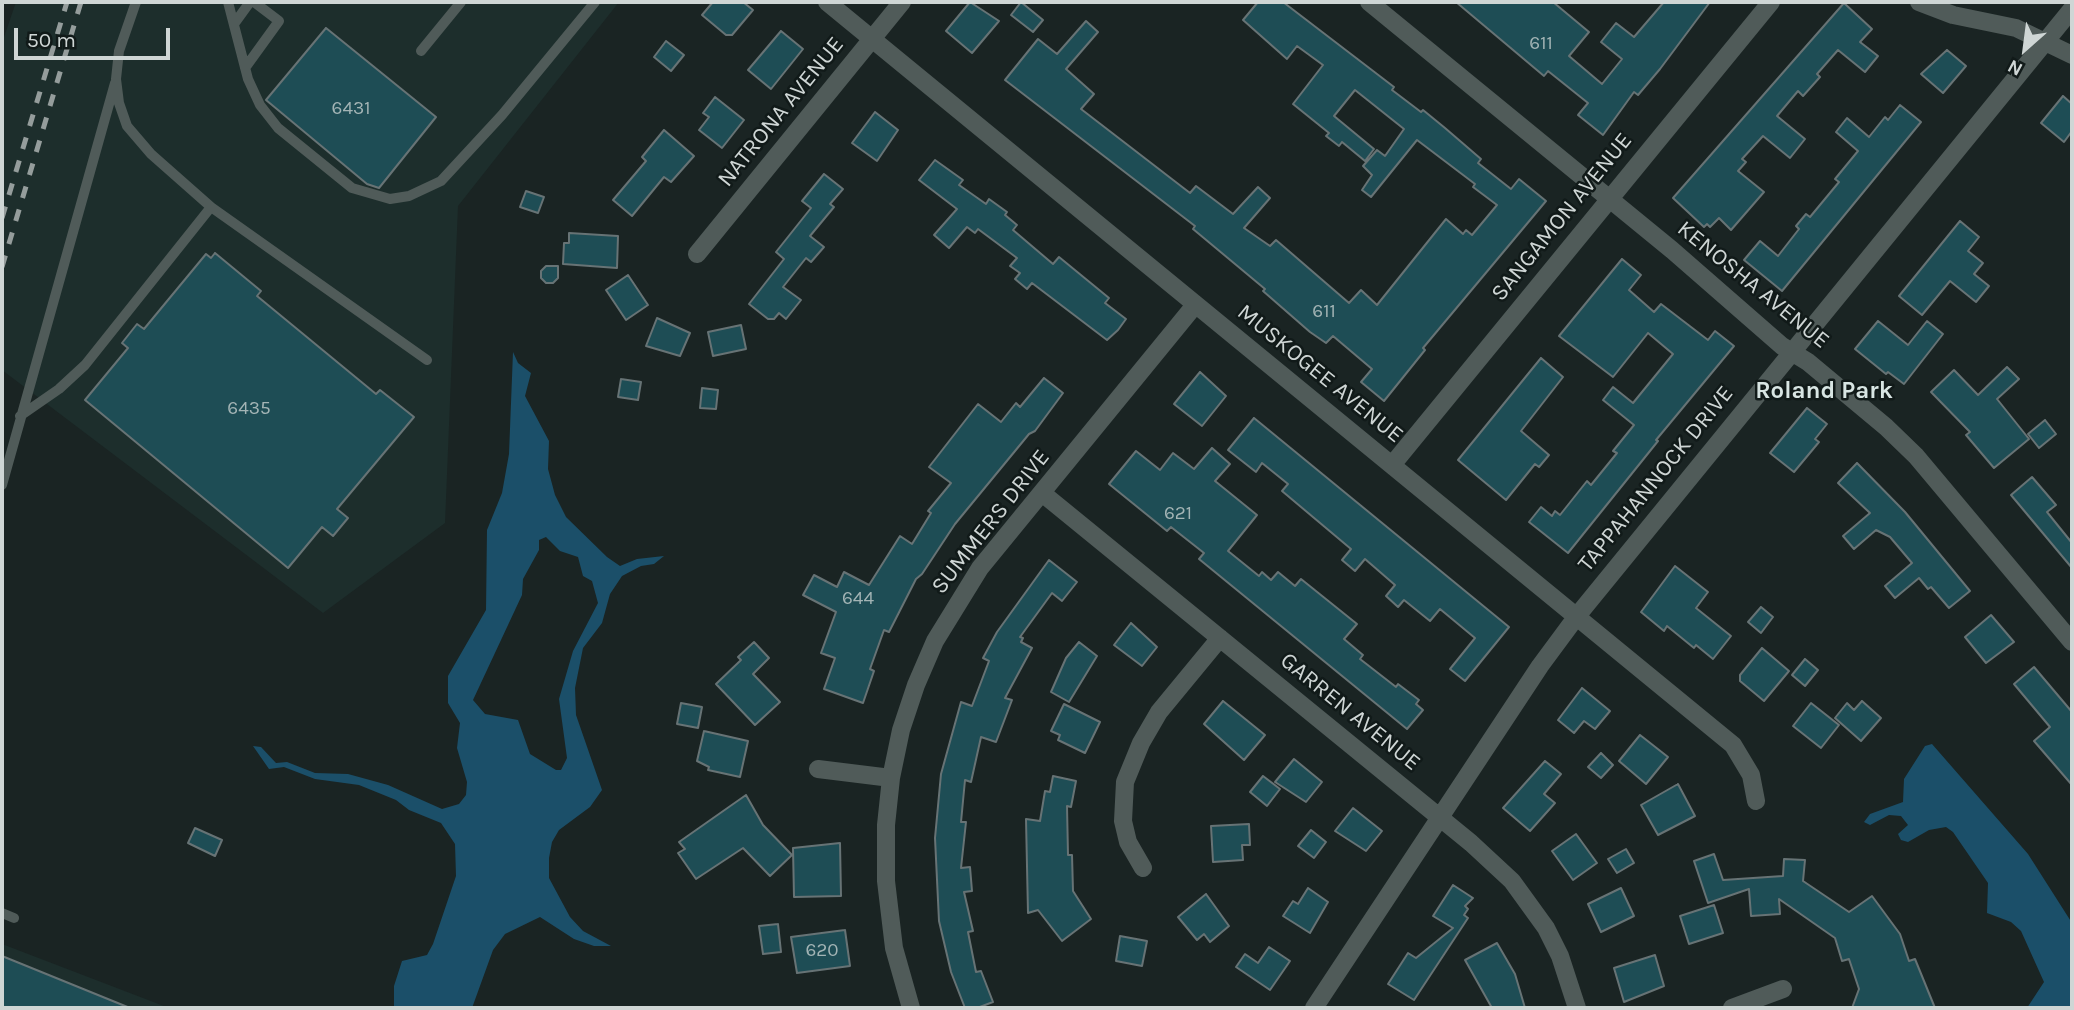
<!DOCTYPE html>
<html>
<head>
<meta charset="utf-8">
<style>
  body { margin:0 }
  #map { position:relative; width:2074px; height:1010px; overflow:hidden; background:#1a2423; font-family:Karla,sans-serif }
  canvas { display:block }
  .frame { position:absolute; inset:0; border:4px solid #cfd6d5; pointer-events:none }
  .north { position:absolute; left:1990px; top:14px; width:70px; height:70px; -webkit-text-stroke:5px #111a19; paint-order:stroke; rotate:208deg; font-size:19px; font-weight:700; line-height:28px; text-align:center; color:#cfd6d5 }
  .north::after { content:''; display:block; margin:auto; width:24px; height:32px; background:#cfd6d5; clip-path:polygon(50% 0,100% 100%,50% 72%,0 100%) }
  .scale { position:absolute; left:14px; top:28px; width:156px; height:32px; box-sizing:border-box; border:4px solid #cfd6d5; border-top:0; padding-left:9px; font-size:21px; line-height:24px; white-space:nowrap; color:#cfd6d5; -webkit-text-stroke:5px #111a19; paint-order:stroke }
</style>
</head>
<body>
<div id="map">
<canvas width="2074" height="1010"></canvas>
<div class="frame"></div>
<div class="north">N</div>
<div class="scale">50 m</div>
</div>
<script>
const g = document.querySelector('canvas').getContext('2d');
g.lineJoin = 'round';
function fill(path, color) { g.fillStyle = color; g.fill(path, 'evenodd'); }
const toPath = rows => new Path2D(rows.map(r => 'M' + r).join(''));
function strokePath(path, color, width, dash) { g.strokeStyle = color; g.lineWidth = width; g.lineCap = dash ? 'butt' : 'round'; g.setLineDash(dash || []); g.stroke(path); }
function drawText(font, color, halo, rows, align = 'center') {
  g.font = font + ' Karla,sans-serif'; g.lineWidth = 5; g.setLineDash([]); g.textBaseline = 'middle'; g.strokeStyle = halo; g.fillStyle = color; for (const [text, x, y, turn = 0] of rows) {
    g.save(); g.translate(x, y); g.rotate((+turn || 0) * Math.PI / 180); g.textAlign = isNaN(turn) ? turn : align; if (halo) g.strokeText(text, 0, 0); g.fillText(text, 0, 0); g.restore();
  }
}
const built = toPath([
  [16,2,619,2,458,206,445,523,323,613,2,370,2,43],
  [2,944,169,1008,2,1008]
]);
const water = toPath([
  [513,352,518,363,531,373,525,396,549,441,548,469,555,495,566,517,607,557,620,566,637,559,664,556,654,564,641,566,622,576,610,594,602,623,583,648,575,688,576,715,602,790,590,807,559,830,552,842,549,858,549,878,570,917,583,931,611,946,594,946,574,939,540,917,505,934,493,950,472,1008,394,1008,394,986,402,961,427,955,433,944,456,876,455,844,441,823,409,810,396,800,359,785,315,779,284,767,269,769,253,746,261,747,276,763,287,762,315,773,348,774,388,785,442,809,459,804,466,795,467,782,457,748,460,723,448,703,448,676,486,610,487,530,502,493,509,454],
  [546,537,560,551,578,557,583,576,592,581,598,603,573,651,559,699,567,758,561,770,556,770,530,754,518,720,485,714,473,700,522,595,523,579,539,550,539,540],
  [1932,744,2028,854,2072,923,2072,1008,2027,1008,2044,982,2021,931,2011,922,1987,913,1988,883,1953,832,1946,827,1929,830,1908,842,1901,840,1898,834,1908,825,1901,816,1889,815,1870,825,1864,822,1870,814,1903,802,1904,779,1925,746]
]);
const building = toPath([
  [713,2,743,2,753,10,732,35,726,35,702,15,713,2],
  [970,2,999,21,972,53,946,31,970,2],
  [1021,2,1043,20,1033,32,1011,15,1021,2],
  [1258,2,1283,2,1394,87,1392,90,1421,112,1423,110,1445,128,1481,159,1478,163,1511,189,1519,179,1546,201,1423,348,1425,350,1384,401,1361,382,1372,369,1333,336,1326,343,1310,332,1263,291,1265,289,1193,229,1195,226,1005,80,1038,39,1057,54,1086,21,1098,32,1066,69,1094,94,1081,109,1190,193,1196,186,1233,214,1258,187,1270,198,1244,228,1270,246,1276,240,1349,303,1361,290,1377,305,1446,219,1463,234,1466,230,1472,235,1497,205,1473,187,1475,184,1417,140,1371,197,1362,190,1372,175,1363,166,1377,150,1385,156,1404,129,1355,90,1334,116,1374,149,1365,161,1342,142,1339,146,1326,136,1329,133,1293,104,1323,65,1297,46,1287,59,1243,20,1258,2],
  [1456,2,1553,2,1589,32,1569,56,1602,84,1622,59,1601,42,1616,23,1634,37,1664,2,1710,2,1660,69,1638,95,1634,92,1603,135,1578,115,1588,103,1548,71,1544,76,1456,2],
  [1844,3,1872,29,1860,42,1878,56,1865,72,1838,50,1817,74,1820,77,1803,96,1798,91,1777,116,1805,139,1790,158,1763,136,1742,159,1746,162,1738,171,1764,192,1731,230,1719,218,1710,227,1707,224,1704,227,1673,198,1844,3],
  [326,28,436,117,379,188,367,184,266,100,326,28],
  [781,31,803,49,771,89,748,70,781,31],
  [666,41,684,55,671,71,654,57,666,41],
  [1947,50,1966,66,1943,93,1921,74,1947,50],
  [2063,96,2072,104,2072,131,2064,142,2041,123,2063,96],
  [715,97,744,120,722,148,699,130,709,117,703,113,715,97],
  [1900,105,1921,122,1782,291,1744,260,1760,241,1778,256,1799,229,1796,226,1806,214,1810,217,1839,182,1835,179,1858,151,1836,132,1847,118,1869,137,1885,117,1888,120,1900,105],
  [875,112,898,130,877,161,852,143,875,112],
  [664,130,694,156,671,182,664,177,632,216,613,200,646,161,642,157,664,130],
  [935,160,963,180,959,185,986,204,989,199,1007,212,1005,215,1017,225,1013,230,1053,264,1059,257,1109,298,1105,303,1126,319,1118,330,1107,340,1032,283,1027,289,1015,279,1020,273,1010,266,1017,258,978,229,975,233,967,227,949,248,934,235,957,209,919,180,935,160],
  [824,174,843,189,830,204,834,207,810,236,824,247,811,262,806,258,783,287,801,300,786,319,779,313,774,319,768,319,749,304,784,259,776,252,811,208,802,201,824,174],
  [526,191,544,197,538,213,520,207,526,191],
  [1960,221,1979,237,1968,251,1983,263,1974,274,1989,286,1976,302,1950,281,1922,315,1899,296,1960,221],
  [569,233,618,236,617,268,563,264,564,243,569,243,569,233],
  [215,253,261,291,257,296,376,394,380,390,414,417,337,509,348,518,333,536,322,527,288,568,85,400,128,348,122,343,137,324,144,329,206,254,211,258,215,253],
  [1622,259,1641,275,1629,290,1654,312,1661,304,1708,340,1715,331,1734,346,1656,440,1658,441,1568,553,1529,522,1541,507,1552,516,1555,511,1560,515,1587,481,1591,485,1617,453,1613,451,1634,425,1603,400,1613,387,1633,403,1673,354,1648,333,1613,377,1559,336,1622,259],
  [546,266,558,266,558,278,553,283,546,283,541,278,541,271,546,266],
  [628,275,648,305,626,320,606,290,628,275],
  [657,318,690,333,680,356,646,346,657,318],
  [1878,321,1908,345,1927,321,1943,334,1904,384,1888,372,1886,374,1855,349,1878,321],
  [741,325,746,349,713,356,708,332,741,325],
  [1541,358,1563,377,1521,431,1549,455,1539,467,1535,464,1506,500,1458,460,1541,358],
  [2007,367,2019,379,1997,399,2029,439,1994,468,1966,435,1970,432,1931,392,1954,370,1978,395,2007,367],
  [1200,372,1226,396,1202,426,1174,404,1200,372],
  [1044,378,1063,393,1035,431,1029,434,955,524,922,574,916,579,889,632,884,630,870,669,874,671,863,703,824,689,835,658,821,653,836,612,803,595,814,575,837,587,844,572,869,585,900,536,912,544,931,513,928,511,951,483,929,467,978,404,1001,422,1016,403,1020,407,1044,378],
  [621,379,641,382,638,400,618,397,621,379],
  [702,388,718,390,716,409,700,408,702,388],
  [1807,408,1827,424,1815,439,1819,442,1794,472,1770,453,1807,408],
  [1254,418,1509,627,1465,681,1450,669,1475,638,1440,609,1430,621,1404,600,1398,607,1386,596,1395,585,1365,559,1355,571,1342,560,1351,549,1282,491,1288,484,1262,463,1256,472,1228,450,1254,418],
  [2045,420,2056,434,2039,448,2028,434,2045,420],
  [1212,448,1230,464,1215,481,1257,515,1228,551,1259,576,1262,572,1271,580,1278,572,1295,586,1301,579,1357,624,1344,639,1363,655,1360,659,1396,687,1398,684,1419,700,1416,704,1423,710,1407,729,1199,559,1204,553,1171,527,1167,531,1109,484,1136,451,1160,470,1173,453,1194,469,1212,448],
  [1857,463,1905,512,1970,591,1949,608,1931,587,1928,589,1919,578,1895,598,1885,586,1912,563,1890,537,1876,530,1854,549,1843,536,1870,513,1838,483,1857,463],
  [2032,477,2056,505,2047,512,2072,543,2072,568,2011,495,2032,477],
  [1049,560,1077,582,1062,601,1052,593,1020,637,1023,638,1021,642,1032,648,1005,698,1012,700,996,742,981,737,971,782,965,780,961,822,966,822,961,868,970,867,972,891,964,892,973,931,968,932,976,972,981,971,993,1002,977,1008,965,1008,951,972,939,921,935,838,941,774,961,702,972,706,989,661,983,658,997,632,1049,560],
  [1675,566,1708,592,1696,608,1731,636,1713,659,1696,645,1694,648,1667,626,1664,631,1641,612,1675,566],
  [1761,607,1773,617,1761,633,1748,622,1761,607],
  [1991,615,2014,642,1986,663,1965,637,1991,615],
  [1131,623,1157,647,1142,666,1114,645,1131,623],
  [754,642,769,658,753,674,780,702,755,725,716,684,741,660,738,657,754,642],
  [1079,642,1097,656,1069,702,1051,692,1066,658,1079,642],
  [1762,648,1789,671,1764,701,1740,681,1740,675,1762,648],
  [1805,659,1818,670,1805,686,1792,675,1805,659],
  [2034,667,2072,712,2072,785,2034,741,2050,727,2014,684,2034,667],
  [1582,688,1610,711,1595,729,1584,721,1574,733,1558,720,1582,688],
  [1223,701,1265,735,1244,760,1204,724,1223,701],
  [1862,701,1881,718,1861,741,1835,718,1847,703,1854,710,1862,701],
  [681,703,702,707,698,728,677,724,681,703],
  [1811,703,1839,725,1821,748,1793,726,1811,703],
  [1064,704,1100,722,1085,753,1058,740,1060,735,1051,731,1064,704],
  [704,731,748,741,740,777,708,770,709,767,697,761,704,731],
  [1640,735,1668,757,1646,784,1619,761,1640,735],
  [1601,753,1613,765,1601,778,1588,767,1601,753],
  [1294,759,1322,782,1306,802,1275,782,1294,759],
  [1545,761,1561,774,1544,794,1555,803,1530,831,1503,808,1545,761],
  [1053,776,1076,781,1071,807,1067,806,1068,855,1072,855,1073,891,1091,919,1062,941,1038,910,1028,913,1026,819,1040,821,1045,791,1050,792,1053,776],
  [1263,776,1280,789,1267,806,1250,792,1263,776],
  [1678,784,1695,816,1658,835,1641,805,1678,784],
  [746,795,763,825,792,855,770,876,743,848,696,879,678,853,685,849,679,842,746,795],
  [1353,808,1382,831,1366,851,1335,831,1353,808],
  [1249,824,1250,845,1242,845,1243,860,1213,862,1211,826,1249,824],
  [195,828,222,840,215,856,188,843,195,828],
  [1311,830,1326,842,1314,858,1298,846,1311,830],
  [1576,834,1597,863,1573,880,1552,851,1576,834],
  [840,843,841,896,794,897,793,848,840,843],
  [1626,849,1634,863,1617,873,1608,859,1626,849],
  [1714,854,1723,880,1783,876,1784,859,1805,860,1803,881,1849,912,1872,896,1900,934,1909,961,1915,959,1935,1008,1852,1008,1859,989,1849,959,1842,961,1835,938,1779,899,1780,914,1751,916,1749,889,1708,903,1694,861,1714,854],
  [1453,885,1473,898,1465,906,1468,909,1464,915,1468,918,1414,1000,1388,984,1408,953,1416,958,1453,928,1433,916,1453,885],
  [1308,888,1328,902,1310,933,1283,916,1293,901,1298,904,1308,888],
  [1621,888,1634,916,1601,932,1588,904,1621,888],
  [1206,894,1229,926,1210,942,1204,934,1197,940,1178,917,1206,894],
  [1714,905,1723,933,1689,944,1680,916,1714,905],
  [778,924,781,952,763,954,759,926,778,924],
  [845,930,850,966,797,973,791,937,845,930],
  [1120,936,1147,941,1142,966,1116,961,1120,936],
  [1497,943,1515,974,1525,1008,1492,1008,1465,960,1497,943],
  [1269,947,1290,961,1270,990,1236,967,1245,954,1258,963,1269,947],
  [1655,955,1664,986,1624,1002,1614,968,1655,955],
  [2,956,130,1008,2,1008,2,956]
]);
const lane = toPath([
  [136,2,119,51,116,79,119,103,127,126,151,154,211,207,427,360],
  [228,2,248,79,260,105,278,128,352,188,390,199,409,196,441,181,502,115,595,2],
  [234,24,250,2],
  [421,51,461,2],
  [245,68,279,21,254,2],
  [20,416,59,389,85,365,211,207],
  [2,485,115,83],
  [2,913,14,918]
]);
const street = toPath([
  [827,2,1733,745,1751,775,1756,801],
  [1369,2,1672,250,1782,346,1808,362,1886,427,1916,456,2072,642],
  [1919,2,1953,15,2016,28,2072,55],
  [697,254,902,2],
  [1392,465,1771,2],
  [1042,493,1471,843,1512,881,1546,928,1560,956,1577,1008],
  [818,769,891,778],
  [1143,868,1128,842,1123,821,1125,782,1141,743,1159,712,1220,638],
  [911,1008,894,948,886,881,886,825,891,778,901,730,916,685,935,641,980,568,1195,305],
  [1314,1008,1540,666,1577,616,2072,9],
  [1732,1008,1783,989]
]);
const rail = toPath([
  [2,218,67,2],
  [2,267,81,2]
]);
const numberNames = [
  ["611",1541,44],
  ["6431",351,109],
  ["611",1324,312],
  ["6435",249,409],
  ["621",1178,514],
  ["644",858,599],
  ["620",822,951]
];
const streetNames = [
  ["NATRONA AVENUE",781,112,-51],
  ["SANGAMON AVENUE",1562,217,-51],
  ["KENOSHA AVENUE",1753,285,39],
  ["MUSKOGEE AVENUE",1320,374,39],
  ["TAPPAHANNOCK DRIVE",1656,479,-51],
  ["SUMMERS DRIVE",991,522,-52],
  ["GARREN AVENUE",1350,712,39]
];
const neighbourhoodNames = [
  ["Roland Park",1824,391]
];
fill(built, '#1d2e2c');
fill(water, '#1b4f69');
fill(building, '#1e4d55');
strokePath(building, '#677375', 2);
strokePath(lane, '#505b59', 10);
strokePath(street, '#505b59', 18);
strokePath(rail, '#959d9c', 5, [12, 12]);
drawText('19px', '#a3b4b5', null, numberNames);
drawText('23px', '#cfd6d5', '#111a19', streetNames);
drawText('bold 24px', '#d8e5e3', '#111a19', neighbourhoodNames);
</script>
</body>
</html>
